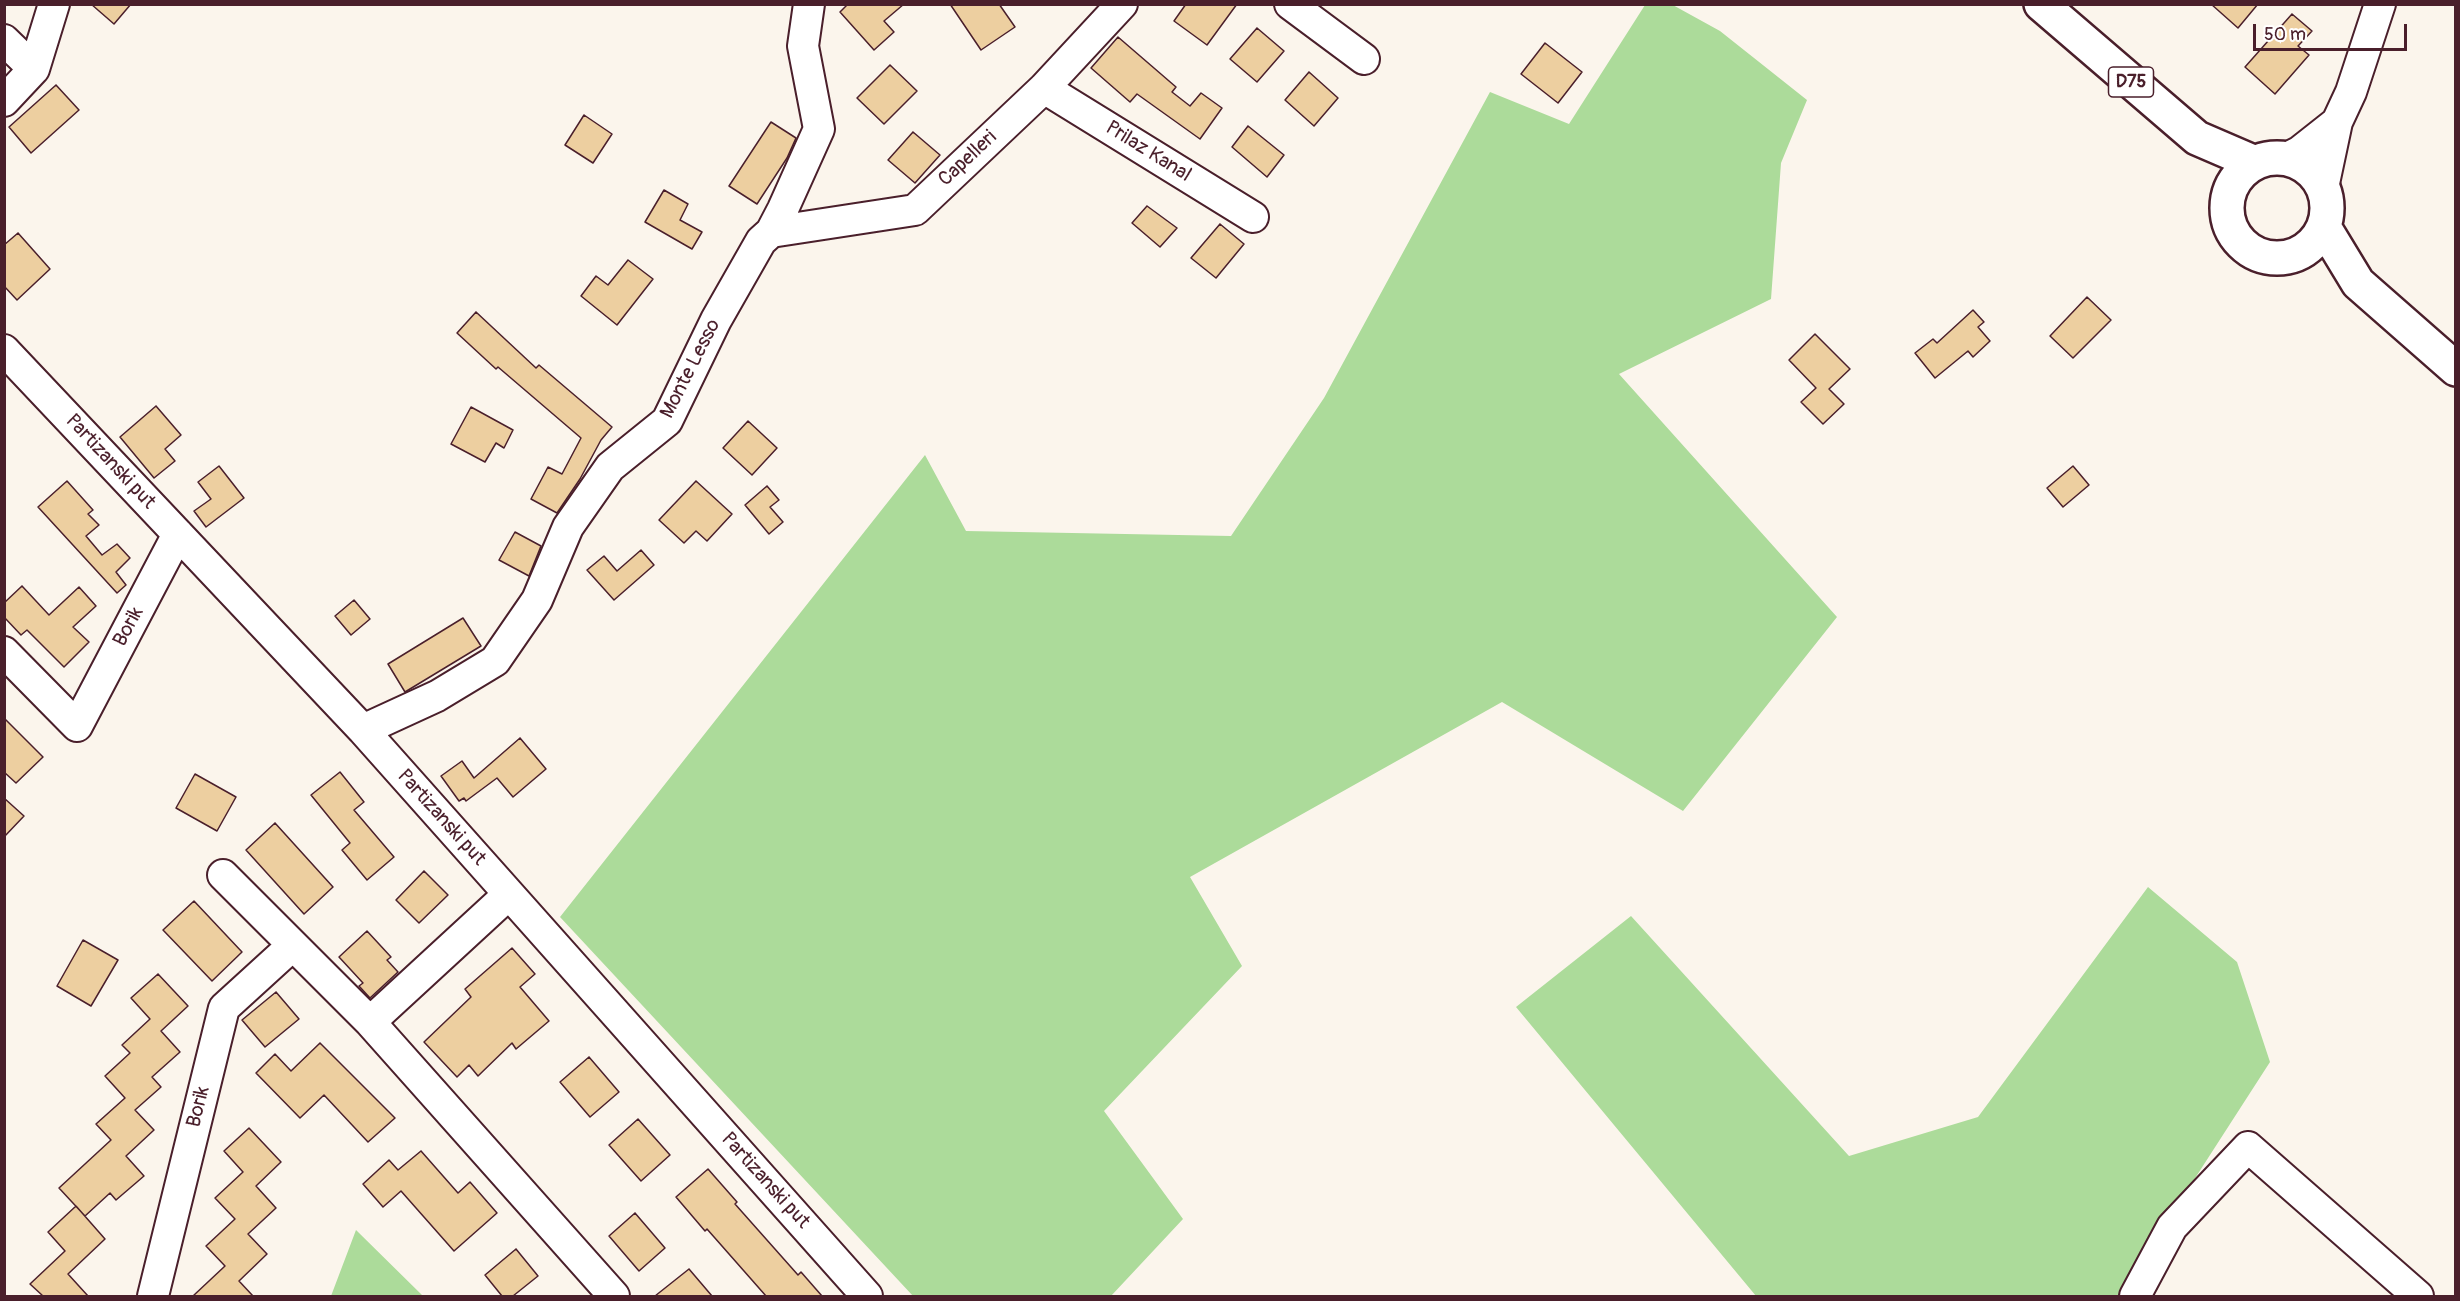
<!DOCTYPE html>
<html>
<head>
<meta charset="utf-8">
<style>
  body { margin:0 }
  #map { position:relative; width:2460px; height:1301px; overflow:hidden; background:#fbf5ec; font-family:Pangolin,sans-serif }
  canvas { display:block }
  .frame { position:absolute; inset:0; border:6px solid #4a1f2b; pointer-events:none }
  .scale { position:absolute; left:2253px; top:24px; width:154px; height:27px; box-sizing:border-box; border:3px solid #4a1f2b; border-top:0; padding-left:8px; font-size:18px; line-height:21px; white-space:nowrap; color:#4a1f2b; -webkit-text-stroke:4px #fff; paint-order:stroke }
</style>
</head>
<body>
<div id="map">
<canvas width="2460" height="1301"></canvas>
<div class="frame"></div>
<div class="scale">50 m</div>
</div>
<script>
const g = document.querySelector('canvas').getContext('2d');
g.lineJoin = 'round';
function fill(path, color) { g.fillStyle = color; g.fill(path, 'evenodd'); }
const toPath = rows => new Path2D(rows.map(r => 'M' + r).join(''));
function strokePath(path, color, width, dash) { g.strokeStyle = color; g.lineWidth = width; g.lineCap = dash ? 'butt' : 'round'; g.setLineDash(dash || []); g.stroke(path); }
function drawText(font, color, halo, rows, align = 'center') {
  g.font = font + ' Pangolin,sans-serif'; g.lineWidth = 6; g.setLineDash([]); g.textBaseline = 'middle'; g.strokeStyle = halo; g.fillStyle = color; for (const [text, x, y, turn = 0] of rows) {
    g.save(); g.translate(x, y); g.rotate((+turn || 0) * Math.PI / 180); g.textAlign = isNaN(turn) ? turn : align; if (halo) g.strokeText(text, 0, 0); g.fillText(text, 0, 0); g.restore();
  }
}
const green = toPath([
  [1671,4,1720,31,1807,100,1781,163,1771,299,1619,374,1837,617,1683,811,1502,702,1190,877,1242,966,1104,1111,1183,1219,1111,1296,913,1296,560,917,925,455,966,531,1231,536,1324,398,1490,92,1569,124,1645,5],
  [2148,887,2237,962,2270,1062,2119,1296,1756,1296,1516,1007,1631,916,1849,1156,1978,1117],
  [356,1230,423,1296,331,1296]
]);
const building = toPath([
  [91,4,131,4,114,24,91,4],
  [848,4,904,4,884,21,894,32,874,50,840,12,848,4],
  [950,4,999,4,1015,27,981,50,950,4],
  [1186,4,1237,4,1207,45,1174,21,1186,4],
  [2211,4,2258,4,2238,28,2211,4],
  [2292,14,2312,31,2298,46,2309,55,2275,94,2245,67,2292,14],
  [1257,28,1284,51,1257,82,1230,59,1257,28],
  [1118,37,1176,87,1172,92,1190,106,1201,93,1222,108,1200,139,1137,94,1130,102,1091,68,1118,37],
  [1545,43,1582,72,1558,103,1521,74,1545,43],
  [890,65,917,91,884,124,857,98,890,65],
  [1309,72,1338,98,1314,126,1285,100,1309,72],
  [56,85,79,110,31,153,9,127,56,85],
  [584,115,612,134,593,163,565,145,584,115],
  [771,122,796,138,787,158,757,204,729,186,771,122],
  [1248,126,1284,155,1267,177,1232,147,1248,126],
  [913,132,940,155,915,183,888,160,913,132],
  [664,190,688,204,680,220,702,232,692,249,645,222,664,190],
  [1147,206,1177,228,1160,247,1132,223,1147,206],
  [1220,224,1244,244,1216,278,1191,258,1220,224],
  [18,233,50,269,17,300,4,286,4,245,18,233],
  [628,260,653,279,617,325,581,296,596,276,608,285,628,260],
  [2087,297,2111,320,2073,358,2050,336,2087,297],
  [1973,310,1984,322,1978,327,1990,341,1973,357,1968,351,1935,378,1915,353,1933,339,1937,343,1973,310],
  [476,312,536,368,539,365,612,427,601,440,580,479,557,513,531,499,548,467,562,474,581,438,498,367,496,369,457,333,476,312],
  [1815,334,1850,369,1829,389,1844,404,1823,424,1801,402,1816,388,1789,360,1815,334],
  [156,406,181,435,165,449,175,461,154,478,120,437,156,406],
  [471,407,513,430,504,448,496,443,485,462,451,444,471,407],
  [748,421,777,448,752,475,723,448,748,421],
  [219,466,244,498,206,527,194,511,211,499,198,482,219,466],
  [2073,466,2089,485,2063,507,2047,488,2073,466],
  [67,481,93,510,88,514,99,525,86,536,102,555,117,544,130,558,116,572,126,585,117,593,38,507,67,481],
  [696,481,732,514,707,541,696,531,684,543,659,520,696,481],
  [767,486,779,500,770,507,783,522,769,534,745,505,767,486],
  [515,532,541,546,529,576,499,560,515,532],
  [641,550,654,565,614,600,587,570,604,556,617,571,641,550],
  [22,586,49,615,79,587,96,606,73,627,89,642,64,667,27,630,21,635,4,617,4,603,22,586],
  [354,600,370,619,351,635,335,616,354,600],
  [463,618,481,646,405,692,388,664,463,618],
  [4,718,43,757,16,783,4,772,4,718],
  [520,738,546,769,513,797,497,778,466,801,464,798,459,801,441,776,462,761,474,778,520,738],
  [340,772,364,802,354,810,394,857,367,880,342,850,350,843,311,795,340,772],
  [195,774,236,797,217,831,176,808,195,774],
  [4,798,24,816,4,837,4,798],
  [275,823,333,887,304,914,246,850,275,823],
  [424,871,448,895,419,923,396,900,424,871],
  [194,901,242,952,212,981,163,930,194,901],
  [367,931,391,957,387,960,398,972,370,998,359,986,363,983,339,957,367,931],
  [83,940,118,960,91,1006,57,986,83,940],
  [512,948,535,974,520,987,549,1021,516,1049,512,1043,478,1076,469,1065,457,1077,424,1042,471,997,465,989,512,948],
  [158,974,188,1006,161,1031,180,1052,152,1077,161,1087,135,1110,154,1130,126,1156,144,1176,116,1200,110,1193,85,1216,59,1188,111,1140,96,1124,125,1098,105,1076,130,1053,122,1045,150,1019,131,998,158,974],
  [276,992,299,1019,265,1047,242,1020,276,992],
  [320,1043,395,1118,368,1142,324,1095,300,1118,256,1073,275,1054,291,1071,320,1043],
  [589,1057,619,1092,590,1117,560,1082,589,1057],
  [638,1119,670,1155,641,1181,609,1145,638,1119],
  [249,1128,281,1162,256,1186,276,1208,248,1234,267,1254,239,1281,253,1296,193,1296,225,1266,206,1246,235,1219,215,1198,243,1172,224,1151,249,1128],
  [421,1151,458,1193,470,1182,497,1213,454,1251,401,1191,383,1207,363,1184,389,1160,398,1170,421,1151],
  [708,1169,737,1202,735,1204,798,1275,801,1272,822,1296,766,1296,707,1229,705,1231,676,1197,708,1169],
  [76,1206,105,1239,68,1274,88,1296,43,1296,30,1284,65,1251,48,1232,76,1206],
  [635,1213,665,1248,639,1271,609,1236,635,1213],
  [516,1249,538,1276,513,1296,502,1296,485,1275,516,1249],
  [689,1269,712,1296,655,1296,689,1269]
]);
const minor = toPath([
  [1290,4,1364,59],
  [4,40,34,69,4,101],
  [34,69,54,4],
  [1044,88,1253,217],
  [2285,159,2299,152,2337,122],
  [2323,188,2337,122,2351,92,2380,4],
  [771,232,915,210,1044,88,1122,4],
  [4,350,363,730,867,1296],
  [4,652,77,726,178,534],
  [363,730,437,696,495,661,537,600,568,527,610,467,667,421,716,320,761,241,771,232,783,209,819,129,803,46,809,4],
  [223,875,370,1022,509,894],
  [370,1022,614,1296],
  [153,1296,224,1008,292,946],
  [2135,1296,2172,1227,2248,1147,2418,1296]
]);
const major = toPath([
  [2041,4,2197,138,2255,163],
  '2227 208a50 50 0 1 1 100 0a50 50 0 1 1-100 0Z',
  [2324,227,2358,283,2456,369]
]);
const shields = [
  [2131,82,45]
];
const shieldNames = [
  ["D75",2131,82]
];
const streetNames = [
  ["Prilaz Kanal",1148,152,32],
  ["Capelleri",968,159,-43],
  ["Monte Lesso",691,369,-63],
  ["Partizanski put",110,462,47],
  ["Borik",129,627,-62],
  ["Partizanski put",441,818,48],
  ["Borik",199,1107,-76],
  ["Partizanski put",765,1181,48]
];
fill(green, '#acdb9a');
fill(building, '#edcfa0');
strokePath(building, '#4a1f2b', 1.5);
strokePath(minor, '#4a1f2b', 34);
strokePath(major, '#4a1f2b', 38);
strokePath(minor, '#fff', 30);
strokePath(major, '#fff', 33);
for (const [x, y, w] of shields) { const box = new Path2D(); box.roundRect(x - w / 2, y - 15, w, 30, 4.5); g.fillStyle = '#fff'; g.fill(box); strokePath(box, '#4a1f2b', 1.5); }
drawText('bold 18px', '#4a1f2b', null, shieldNames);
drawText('20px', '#4a1f2b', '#fff', streetNames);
</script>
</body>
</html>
